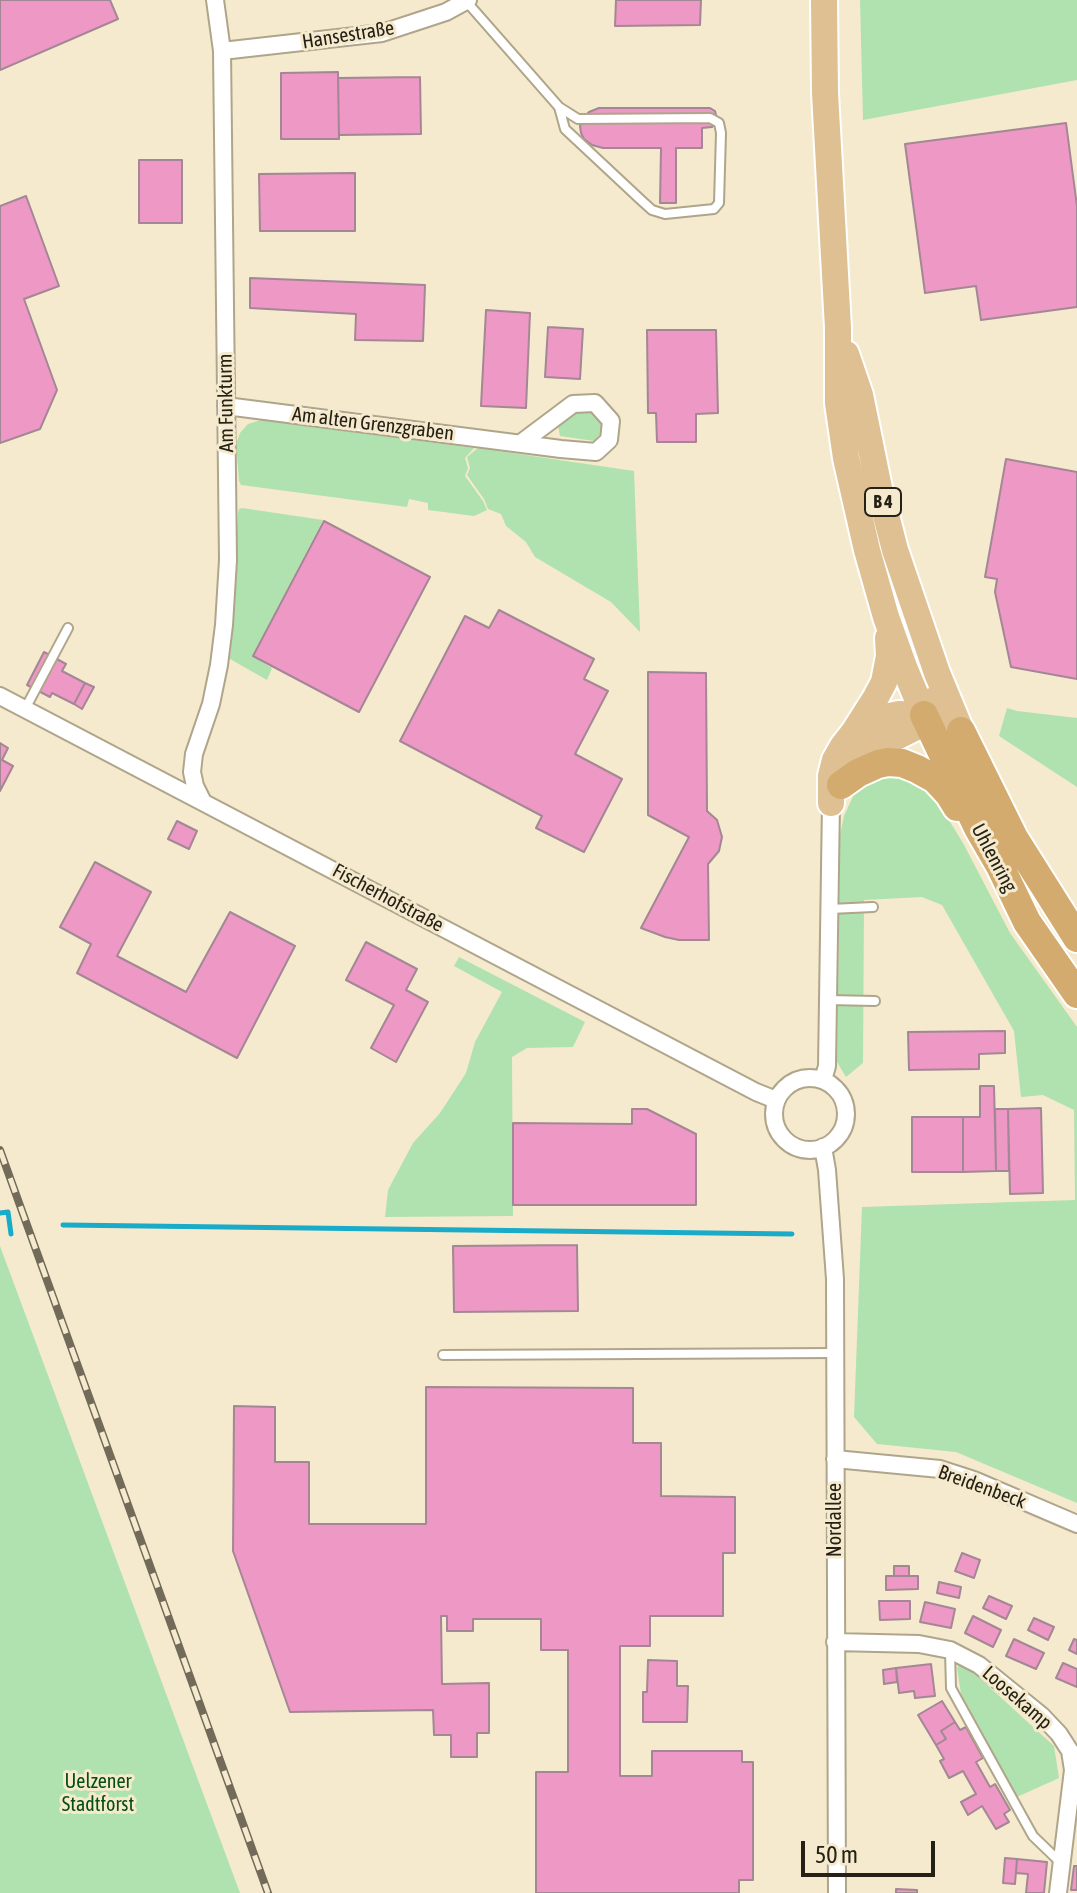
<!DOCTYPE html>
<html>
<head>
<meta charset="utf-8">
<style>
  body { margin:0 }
  #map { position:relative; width:1077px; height:1893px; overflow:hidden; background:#f5eacd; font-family:"Asap Condensed",sans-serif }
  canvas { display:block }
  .scale { position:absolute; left:801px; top:1841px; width:134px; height:36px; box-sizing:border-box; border:4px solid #252116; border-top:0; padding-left:10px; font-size:24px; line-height:28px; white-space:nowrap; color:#252116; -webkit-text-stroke:6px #f5eacd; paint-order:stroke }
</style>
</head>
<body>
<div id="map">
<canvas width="1077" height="1893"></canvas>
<div class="scale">50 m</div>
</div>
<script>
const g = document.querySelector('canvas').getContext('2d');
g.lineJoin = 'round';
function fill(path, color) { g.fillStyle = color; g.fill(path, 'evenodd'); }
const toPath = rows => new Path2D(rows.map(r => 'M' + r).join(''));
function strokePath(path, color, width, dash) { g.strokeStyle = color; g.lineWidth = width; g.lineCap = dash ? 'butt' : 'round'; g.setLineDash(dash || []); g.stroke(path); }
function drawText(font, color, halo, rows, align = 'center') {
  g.font = font + ' "Asap Condensed",sans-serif'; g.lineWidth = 6; g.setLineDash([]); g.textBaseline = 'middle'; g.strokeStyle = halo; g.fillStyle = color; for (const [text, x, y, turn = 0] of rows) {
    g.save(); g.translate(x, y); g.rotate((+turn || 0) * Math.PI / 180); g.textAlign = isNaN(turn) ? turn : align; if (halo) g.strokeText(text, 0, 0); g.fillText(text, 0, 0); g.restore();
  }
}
const green = toPath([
  [860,0,1077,0,1077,80,863,120],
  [571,413,594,413,604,430,594,441,560,436,558,425],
  [261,420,474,448,465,458,468,468,465,476,483,501,487,510,474,516,428,510,428,503,409,499,407,507,241,485,239,481,236,444,240,433,248,424],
  [478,448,634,471,640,632,611,602,535,557,526,542,506,526,501,514,488,509,484,499,467,475,470,468,467,457],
  [242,508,323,520,252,656,272,668,267,680,230,659,238,513,239,509],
  [1007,708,1017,711,1077,718,1077,787,999,736],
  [884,775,900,777,921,787,934,796,963,843,1010,933,1077,1027,1077,1503,956,1452,877,1444,854,1417,862,1207,1075,1200,1074,1110,1043,1095,1021,1097,1014,1031,942,905,922,897,864,900,863,1063,846,1077,837,1062,840,835,844,816,855,792,869,780],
  [459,957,585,1022,573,1047,527,1048,512,1057,513,1216,385,1217,388,1190,413,1143,440,1113,466,1073,475,1042,502,992,454,966],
  [0,1246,240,1893,0,1893],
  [961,1661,1054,1746,1059,1778,1017,1797,961,1694,957,1668]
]);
const stream = toPath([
  [0,1213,8,1212,11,1234],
  [63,1225,792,1234]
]);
const building = toPath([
  [0,0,110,0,118,19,0,70,0,0],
  [616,0,701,0,700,25,615,26,616,0],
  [338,72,339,139,281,139,281,73,338,72],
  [420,77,421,134,339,135,338,78,420,77],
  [599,108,710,108,715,111,717,119,715,124,712,127,702,128,702,148,676,148,676,203,660,203,661,148,603,148,592,145,584,139,581,133,580,126,583,119,589,112,599,108],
  [1066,123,1077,206,1077,307,981,320,976,286,925,293,905,144,1066,123],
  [139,160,182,160,182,223,139,223,139,160],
  [355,173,355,231,260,231,259,174,355,173],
  [26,196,59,286,24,299,57,390,40,429,0,443,0,206,26,196],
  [250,278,425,285,423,341,355,340,356,314,250,308,250,278],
  [486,310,530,313,526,408,481,406,486,310],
  [548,327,583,329,580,379,545,377,548,327],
  [647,330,716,330,718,413,696,414,696,442,657,442,656,413,648,413,647,330],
  [1006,459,1077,472,1077,679,1011,667,995,592,997,579,985,577,1006,459],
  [324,521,430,577,359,712,253,656,324,521],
  [499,610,594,659,584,679,608,691,575,754,622,779,584,852,536,828,542,816,400,741,465,616,489,628,499,610],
  [44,652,66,664,62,671,85,683,74,704,52,693,50,697,27,685,44,652],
  [648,672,706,673,707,811,717,820,722,837,719,851,708,864,709,940,679,940,665,937,641,928,689,837,648,815,648,672],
  [85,683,94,687,82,709,74,704,85,683],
  [0,743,8,748,2,760,13,766,0,791,0,743],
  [177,821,197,831,189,849,168,839,177,821],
  [95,862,151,892,117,956,186,992,230,912,295,946,237,1058,77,973,91,944,60,927,95,862],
  [366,942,417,969,406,990,428,1002,396,1062,371,1048,394,1005,346,980,366,942],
  [1005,1031,1005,1053,979,1054,979,1069,909,1070,908,1032,1005,1031],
  [980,1086,994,1086,996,1171,963,1172,963,1117,980,1117,980,1086],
  [1041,1108,1043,1193,1010,1194,1008,1109,1041,1108],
  [632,1109,647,1109,696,1134,696,1205,513,1205,513,1123,632,1124,632,1109],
  [995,1109,1008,1109,1009,1171,996,1171,995,1109],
  [912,1117,963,1117,963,1172,912,1172,912,1117],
  [577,1245,578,1311,454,1312,453,1246,577,1245],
  [426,1387,633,1388,633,1443,661,1443,661,1496,735,1497,735,1553,723,1553,723,1616,650,1616,650,1646,620,1646,620,1776,652,1776,652,1751,742,1751,742,1762,753,1762,753,1880,739,1880,739,1893,536,1893,536,1772,568,1772,568,1650,541,1650,541,1619,473,1619,473,1631,447,1631,447,1616,441,1616,442,1684,489,1683,489,1733,477,1733,477,1757,451,1757,451,1735,434,1735,433,1710,290,1712,233,1551,234,1406,275,1407,275,1462,309,1462,309,1524,426,1524,426,1387],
  [962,1553,980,1560,974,1578,955,1571,962,1553],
  [894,1566,909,1566,909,1576,894,1576,894,1566],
  [886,1576,918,1576,918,1589,886,1590,886,1576],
  [939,1582,961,1587,959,1598,937,1593,939,1582],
  [989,1596,1012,1606,1006,1619,983,1608,989,1596],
  [879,1601,910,1601,910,1619,880,1620,879,1601],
  [925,1602,955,1609,951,1628,920,1622,925,1602],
  [973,1616,1001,1630,993,1647,965,1633,973,1616],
  [1034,1618,1054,1627,1048,1640,1028,1630,1034,1618],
  [1014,1639,1044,1653,1036,1669,1006,1656,1014,1639],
  [1074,1639,1077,1640,1077,1654,1069,1650,1074,1639],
  [648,1660,677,1661,677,1686,688,1686,687,1722,643,1722,643,1692,647,1692,648,1660],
  [1063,1663,1077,1669,1077,1687,1056,1678,1063,1663],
  [931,1664,935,1696,915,1698,914,1691,899,1693,896,1668,931,1664],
  [896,1668,897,1682,884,1684,883,1670,896,1668],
  [942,1701,955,1722,941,1731,946,1739,936,1745,918,1715,942,1701],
  [955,1722,960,1730,966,1727,983,1758,976,1762,990,1787,995,1784,1010,1810,1004,1814,1009,1822,996,1829,982,1806,968,1815,961,1802,976,1794,963,1771,949,1778,940,1761,944,1759,936,1745,946,1739,941,1731,955,1722],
  [1005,1858,1017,1859,1015,1884,1003,1883,1005,1858],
  [1017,1859,1047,1862,1044,1893,1026,1893,1028,1874,1016,1873,1017,1859],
  [1074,1866,1077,1866,1077,1890,1071,1890,1074,1866],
  [896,1889,917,1890,917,1893,896,1893,896,1889]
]);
const service = toPath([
  [466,1,559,107,565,129,642,201,652,210,665,214,714,209,719,203,721,133,719,123,710,118,578,119,559,107],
  [25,709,68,628],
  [830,909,873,907],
  [828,1000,875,1001],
  [443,1355,835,1353],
  [950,1651,951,1688,1033,1836,1061,1863]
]);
const minor = toPath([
  [222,51,382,33,446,12,468,0],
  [226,406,561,449,596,452,609,440,611,421,595,403,573,404,521,443],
  [0,696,756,1092,776,1100],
  [202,800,195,786,192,772,194,754,211,704,219,665,224,625,228,560,222,51,215,0],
  '774 1114a36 36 0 1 1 72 0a36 36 0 1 1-72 0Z',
  [823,1080,827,1066,831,803],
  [823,1147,827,1170,835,1279,837,1893],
  [835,1459,940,1469,974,1480,1077,1524],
  [835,1642,919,1644,950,1650,979,1665,1042,1716,1059,1734,1070,1751,1073,1770,1058,1893]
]);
const primary = toPath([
  [824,0,825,93,838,328,838,403,846,458,867,550,886,617,904,667,924,715],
  [846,354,860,395,879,488,895,550,937,673,961,731],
  [854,732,876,719,899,714,924,715,938,719],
  [844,779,855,765,872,749,914,728,924,715,931,701],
  [831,803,831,776,835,760,843,746,854,732,875,699,884,682,889,656,888,638]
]);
const trunk = toPath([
  [924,715,978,828,1000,866,1027,922,1077,994],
  [961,731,1014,838,1077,938],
  [841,785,858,773,878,764,888,762,902,763,917,769,935,779,949,794,957,807]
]);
const rail = toPath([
  [0,1150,268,1893]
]);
const shields = [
  [883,502,36]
];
const shieldNames = [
  ["B 4",883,502]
];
const streetNames = [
  ["Hansestraße",348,35,-9],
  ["Am Funkturm",226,403,-91],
  ["Am alten Grenzgraben",373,424,7],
  ["Uhlenring",994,858,62],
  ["Fischerhofstraße",388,898,28],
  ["Breidenbeck",982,1487,20],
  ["Nordallee",835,1520,-90],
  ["Loosekamp",1017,1698,41]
];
const parkNames = [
  ["Uelzener",98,1782],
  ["Stadtforst",98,1805]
];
fill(green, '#afe2af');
strokePath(stream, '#19abc7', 5);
fill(building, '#ee98c5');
strokePath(building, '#a38794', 2);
strokePath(service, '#afa58a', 12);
strokePath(minor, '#afa58a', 20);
strokePath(primary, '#fff', 30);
strokePath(trunk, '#fff', 32);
strokePath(service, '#fff', 8);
strokePath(minor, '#fff', 16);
strokePath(primary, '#dfc092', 26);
strokePath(trunk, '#d4ab6e', 28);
strokePath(rail, '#726b59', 8);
strokePath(rail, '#f5eacd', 5, [15]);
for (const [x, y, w] of shields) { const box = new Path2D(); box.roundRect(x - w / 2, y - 14, w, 28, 6); g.fillStyle = '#f5eacd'; g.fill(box); strokePath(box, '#252116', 2); }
drawText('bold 18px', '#252116', null, shieldNames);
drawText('20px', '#252116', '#f5eacd', streetNames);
drawText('20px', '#024f0f', '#f5eacd', parkNames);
</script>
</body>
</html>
